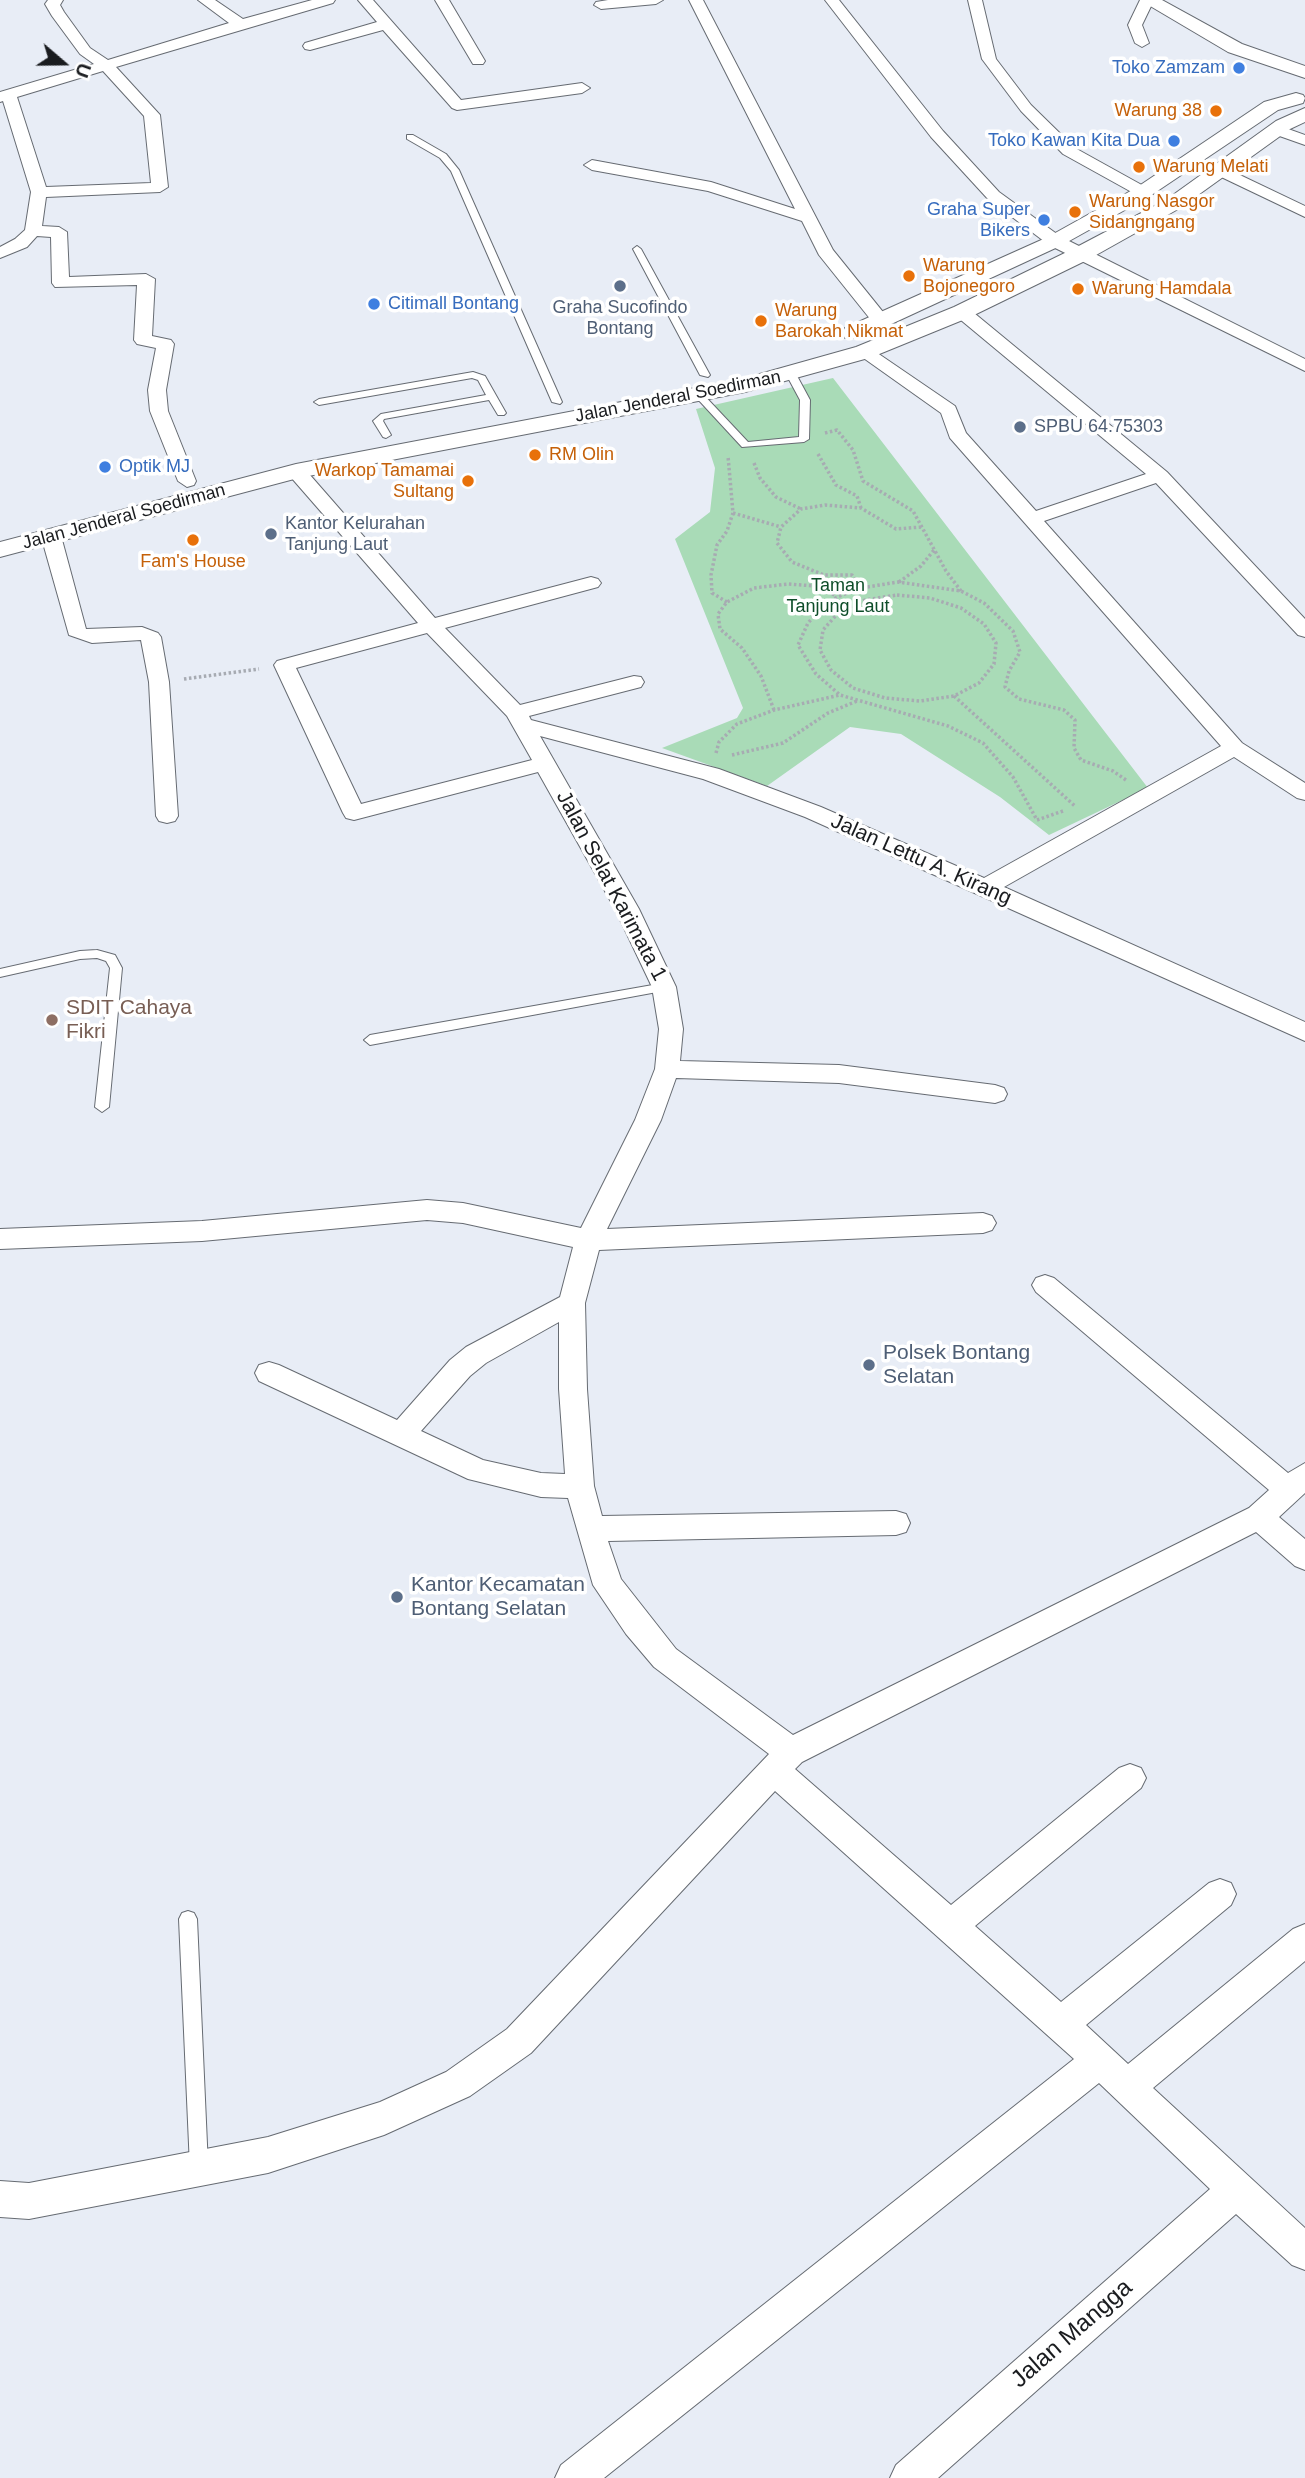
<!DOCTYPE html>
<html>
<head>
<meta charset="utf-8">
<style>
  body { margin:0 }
  #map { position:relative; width:1305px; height:2478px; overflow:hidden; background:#e8edf6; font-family:Helvetica,sans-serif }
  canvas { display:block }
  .north { position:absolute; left:28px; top:28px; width:70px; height:70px; -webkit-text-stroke:5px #fff; paint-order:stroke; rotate:110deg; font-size:19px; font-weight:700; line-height:28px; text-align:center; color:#1a1c1f }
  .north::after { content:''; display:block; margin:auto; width:24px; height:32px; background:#1a1c1f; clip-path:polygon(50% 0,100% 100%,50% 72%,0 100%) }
</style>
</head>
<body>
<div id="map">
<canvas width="1305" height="2478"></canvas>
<div class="north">U</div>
</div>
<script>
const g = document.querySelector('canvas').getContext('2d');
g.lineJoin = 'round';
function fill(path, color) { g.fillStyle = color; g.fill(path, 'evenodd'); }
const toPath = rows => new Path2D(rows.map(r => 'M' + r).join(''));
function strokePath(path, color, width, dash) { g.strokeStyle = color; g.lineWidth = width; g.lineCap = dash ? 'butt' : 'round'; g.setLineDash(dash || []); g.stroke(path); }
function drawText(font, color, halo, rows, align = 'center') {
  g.font = font + ' Helvetica,sans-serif'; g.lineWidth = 7; g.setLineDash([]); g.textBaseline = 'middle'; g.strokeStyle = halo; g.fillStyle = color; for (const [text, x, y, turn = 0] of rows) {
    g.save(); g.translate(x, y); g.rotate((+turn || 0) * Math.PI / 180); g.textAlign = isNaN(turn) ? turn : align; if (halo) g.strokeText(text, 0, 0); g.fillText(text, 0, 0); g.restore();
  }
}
const green = toPath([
  [833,378,1148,788,1049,835,1000,797,901,734,850,727,767,786,662,748,737,718,743,708,675,539,710,512,715,468,696,409]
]);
const path = toPath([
  [825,433,837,430,853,450,863,481,913,511,946,571,961,591],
  [818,454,836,485,857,496,861,508],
  [754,463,760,478,776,497,801,509],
  [733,513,781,527],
  [899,582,921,566,934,550],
  [861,588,852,575,824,575,792,562,777,543,781,527,801,509,825,505,861,508,896,529,921,527],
  [897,595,930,598,961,608,984,624,996,643,994,664,979,683,954,696,920,701,885,698,853,688,831,670,820,650,823,630,839,612,865,600,897,595],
  [727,602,712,593,711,575,717,545,727,531,733,513,728,456],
  [184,679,259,669],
  [954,696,1076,807],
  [774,710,761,676,742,648,720,629,718,614,727,602,754,588,788,584,815,586,837,596],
  [716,753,719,742,737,724,774,710,840,695],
  [732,755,783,743,828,713,857,701],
  [1063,811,1037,820,1013,777,983,743,948,726,840,695,816,674,798,645,808,623,821,608,837,597,861,588,898,582,961,591,984,603,1013,631,1020,652,1009,671,1005,687,1019,699,1064,710,1075,720,1074,748,1081,760,1113,771,1126,780]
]);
const service = toPath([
  [407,135,413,135,446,154,459,170,562,402,560,404,552,402,451,171,440,158,407,139,407,135],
  [637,246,641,249,710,375,708,377,700,375,633,249,637,246],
  [791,371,796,374,810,400,809,439,804,442,742,447,693,394,701,392,748,442,799,437,800,400,786,374,791,371],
  [473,372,485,376,506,413,504,415,498,415,489,400,384,419,383,421,391,435,386,438,383,437,373,421,381,414,486,395,478,380,472,378,319,405,314,402,319,399,473,372],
  [97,950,115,955,122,968,109,1107,102,1112,95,1107,110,968,106,961,97,958,80,959,0,977,0,969,80,951,97,950],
  [664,983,670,987,668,990,370,1045,364,1040,370,1035,664,983],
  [188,1911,194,1913,197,1919,208,2167,206,2174,199,2176,192,2174,190,2167,179,1919,182,1913,188,1911]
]);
const minor = toPath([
  [48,0,63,0,60,5,64,12,90,48,108,60,229,23,198,0,215,0,243,19,312,0,335,0,333,3,116,67,160,115,168,187,160,192,46,197,42,226,59,227,67,232,69,277,146,274,155,279,152,336,171,340,174,344,166,390,168,411,196,481,194,485,187,487,178,481,150,411,148,390,156,348,137,344,134,340,137,285,55,287,52,283,51,237,37,236,27,247,0,258,0,247,15,239,25,230,31,192,3,101,0,102,0,92,94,64,80,54,52,16,45,4,48,0],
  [103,71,144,116,151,183,46,187,17,97,103,71],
  [358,0,373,0,461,100,582,83,590,88,582,93,457,110,452,108,383,30,310,50,305,49,303,46,305,43,377,22,358,0],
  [435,0,449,0,485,61,483,64,473,64,435,0],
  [608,0,663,0,656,4,601,9,594,5,596,2,608,0],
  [689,0,703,0,833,250,887,317,890,321,887,325,875,325,819,255,802,221,708,191,592,170,584,165,592,160,711,182,795,209,689,0],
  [825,0,839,0,943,131,999,192,1061,237,1305,359,1305,371,1049,245,987,198,931,137,825,0],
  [968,0,982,0,996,59,1031,105,1075,148,1149,189,1151,192,1149,195,1137,195,1063,154,1021,111,982,59,968,0],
  [1140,0,1154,0,1142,25,1149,43,1142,47,1135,43,1128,25,1140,0],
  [1277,125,1305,135,1305,145,1271,133,1269,130,1271,127,1277,125],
  [1221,166,1305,206,1305,217,1215,174,1213,171,1215,168,1221,166],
  [962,307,968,308,1167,472,1305,619,1305,637,1298,635,1156,483,1044,521,1242,743,1305,783,1305,800,1297,798,1234,757,1004,887,1305,1022,1305,1041,805,817,703,779,540,736,639,909,676,987,683,1029,680,1061,839,1065,995,1085,1004,1088,1007,1094,1004,1100,995,1103,839,1083,676,1078,661,1120,607,1229,983,1213,992,1216,996,1223,992,1230,983,1233,599,1250,585,1303,587,1389,594,1486,602,1516,896,1511,906,1514,910,1523,906,1532,896,1535,608,1541,621,1579,676,1649,793,1735,1249,1508,1269,1490,1036,1292,1032,1285,1036,1278,1045,1275,1054,1278,1288,1473,1305,1463,1305,1493,1279,1517,1305,1539,1305,1570,1295,1566,1256,1532,802,1762,795,1769,951,1905,1119,1768,1130,1764,1141,1768,1146,1778,1141,1788,975,1926,1061,2002,1209,1883,1220,1879,1231,1883,1236,1894,1231,1905,1086,2025,1128,2064,1293,1929,1305,1924,1305,1961,1153,2088,1305,2228,1305,2270,1292,2265,1236,2214,938,2478,890,2478,896,2465,1210,2189,1099,2083,604,2478,555,2478,561,2465,1074,2059,775,1791,531,2053,470,2096,384,2135,268,2173,29,2219,0,2217,0,2181,29,2183,268,2137,380,2102,446,2072,507,2029,769,1754,654,1667,626,1634,593,1585,568,1498,541,1497,468,1479,259,1381,255,1373,259,1365,269,1362,279,1365,397,1420,450,1360,466,1347,560,1297,573,1247,463,1223,427,1220,202,1241,0,1249,0,1229,202,1221,427,1200,463,1203,581,1228,635,1120,655,1069,659,1029,652,987,615,909,538,772,354,820,346,818,343,813,274,665,277,661,418,623,289,475,287,471,289,467,303,467,435,618,591,577,598,579,601,583,598,587,445,628,520,705,634,676,641,677,644,682,641,687,529,716,531,720,719,769,821,807,984,878,1221,746,950,438,941,413,855,352,858,348,870,348,955,406,966,433,1036,511,1146,474,956,316,953,312,962,307],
  [427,633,507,716,532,760,361,804,296,668,427,633],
  [559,1322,559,1389,565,1474,541,1473,483,1460,421,1431,470,1376,486,1363,559,1322],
  [51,530,61,536,86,629,142,627,158,633,161,637,169,682,178,816,175,821,167,823,159,821,156,816,149,682,141,640,92,643,69,635,41,536,51,530]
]);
const tertiary = toPath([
  [1140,0,1162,0,1242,44,1305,66,1305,78,1228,52,1140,0],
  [1296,93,1303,95,1305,98,1303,103,1278,110,1150,196,1062,245,861,338,845,338,842,333,845,328,1048,237,1136,188,1264,102,1296,93],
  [1305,108,1305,122,1290,129,1180,208,1089,259,970,317,872,357,745,392,298,478,0,557,0,542,296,464,742,379,856,347,954,307,1073,249,1166,200,1276,121,1305,108]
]);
const markers = [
  [1239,68,7,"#3f7fe0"],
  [1216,111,7,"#e8710a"],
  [1174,141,7,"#3f7fe0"],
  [1139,167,7,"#e8710a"],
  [1075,212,7,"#e8710a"],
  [1044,220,7,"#3f7fe0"],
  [909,276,7,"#e8710a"],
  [620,286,7,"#5c6f8a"],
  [1078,289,7,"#e8710a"],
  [374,304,7,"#3f7fe0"],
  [761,321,7,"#e8710a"],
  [1020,427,7,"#5c6f8a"],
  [535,455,7,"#e8710a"],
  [105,467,7,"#3f7fe0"],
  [468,481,7,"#e8710a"],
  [271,534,7,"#5c6f8a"],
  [193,540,7,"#e8710a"],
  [52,1020,7,"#8d6e63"],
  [869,1365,7,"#5c6f8a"],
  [397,1597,7,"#5c6f8a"]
];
const farShopnames = [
  ["Toko Zamzam",1225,68],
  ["Toko Kawan Kita Dua",1160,141],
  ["Graha Super",1030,210],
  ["Bikers",1030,231],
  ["Citimall Bontang",388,304,"left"],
  ["Optik MJ",119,467,"left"]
];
const farFoodnames = [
  ["Warung 38",1202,111,"right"],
  ["Warung Melati",1153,167],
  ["Warung Nasgor",1089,202],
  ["Sidangngang",1089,223],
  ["Warung",923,266],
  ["Bojonegoro",923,287],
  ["Warung Hamdala",1092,289],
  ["Warung",775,311],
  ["Barokah Nikmat",775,332],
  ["RM Olin",549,455],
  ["Warkop Tamamai",454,471,"right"],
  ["Sultang",454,492,"right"],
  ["Fam's House",193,562,"center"]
];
const farServicenames = [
  ["Graha Sucofindo",620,308,"center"],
  ["Bontang",620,329,"center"],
  ["SPBU 64.75303",1034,427],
  ["Kantor Kelurahan",285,524],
  ["Tanjung Laut",285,545]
];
const farStreetnames = [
  ["Jalan Jenderal Soedirman",678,397,-11],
  ["Jalan Jenderal Soedirman",124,517,-15]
];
const farParknames = [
  ["Taman",838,586],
  ["Tanjung Laut",838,607]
];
const streetNames = [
  ["Jalan Lettu A. Kirang",921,860,24],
  ["Jalan Selat Karimata 1",611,886,62]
];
const educationNames = [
  ["SDIT Cahaya",66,1008],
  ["Fikri",66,1032]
];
const serviceNames = [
  ["Polsek Bontang",883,1353],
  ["Selatan",883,1377],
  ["Kantor Kecamatan",411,1585],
  ["Bontang Selatan",411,1609]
];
const nearStreetnames = [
  ["Jalan Mangga",1072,2334,-41]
];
fill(green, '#a9dbb7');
strokePath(service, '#666b72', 2);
strokePath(minor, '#666b72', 2);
strokePath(tertiary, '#666b72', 2);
strokePath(path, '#a7abb2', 3.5, [2.5, 2.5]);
fill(service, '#fff');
fill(minor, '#fff');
fill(tertiary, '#fff');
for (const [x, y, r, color] of markers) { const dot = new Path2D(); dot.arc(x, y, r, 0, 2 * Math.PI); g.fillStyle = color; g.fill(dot); strokePath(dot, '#fff', 2.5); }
drawText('18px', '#366cbe', '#fff', farShopnames, 'right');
drawText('18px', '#c56008', '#fff', farFoodnames, 'left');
drawText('18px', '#4e5e75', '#fff', farServicenames, 'left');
drawText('18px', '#1a1c1f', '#fff', farStreetnames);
drawText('18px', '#0e4d29', '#fff', farParknames);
drawText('21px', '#1a1c1f', '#fff', streetNames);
drawText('21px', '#785e54', '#fff', educationNames, 'left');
drawText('21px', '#4e5e75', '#fff', serviceNames, 'left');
drawText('24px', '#1a1c1f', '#fff', nearStreetnames);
</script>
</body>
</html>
